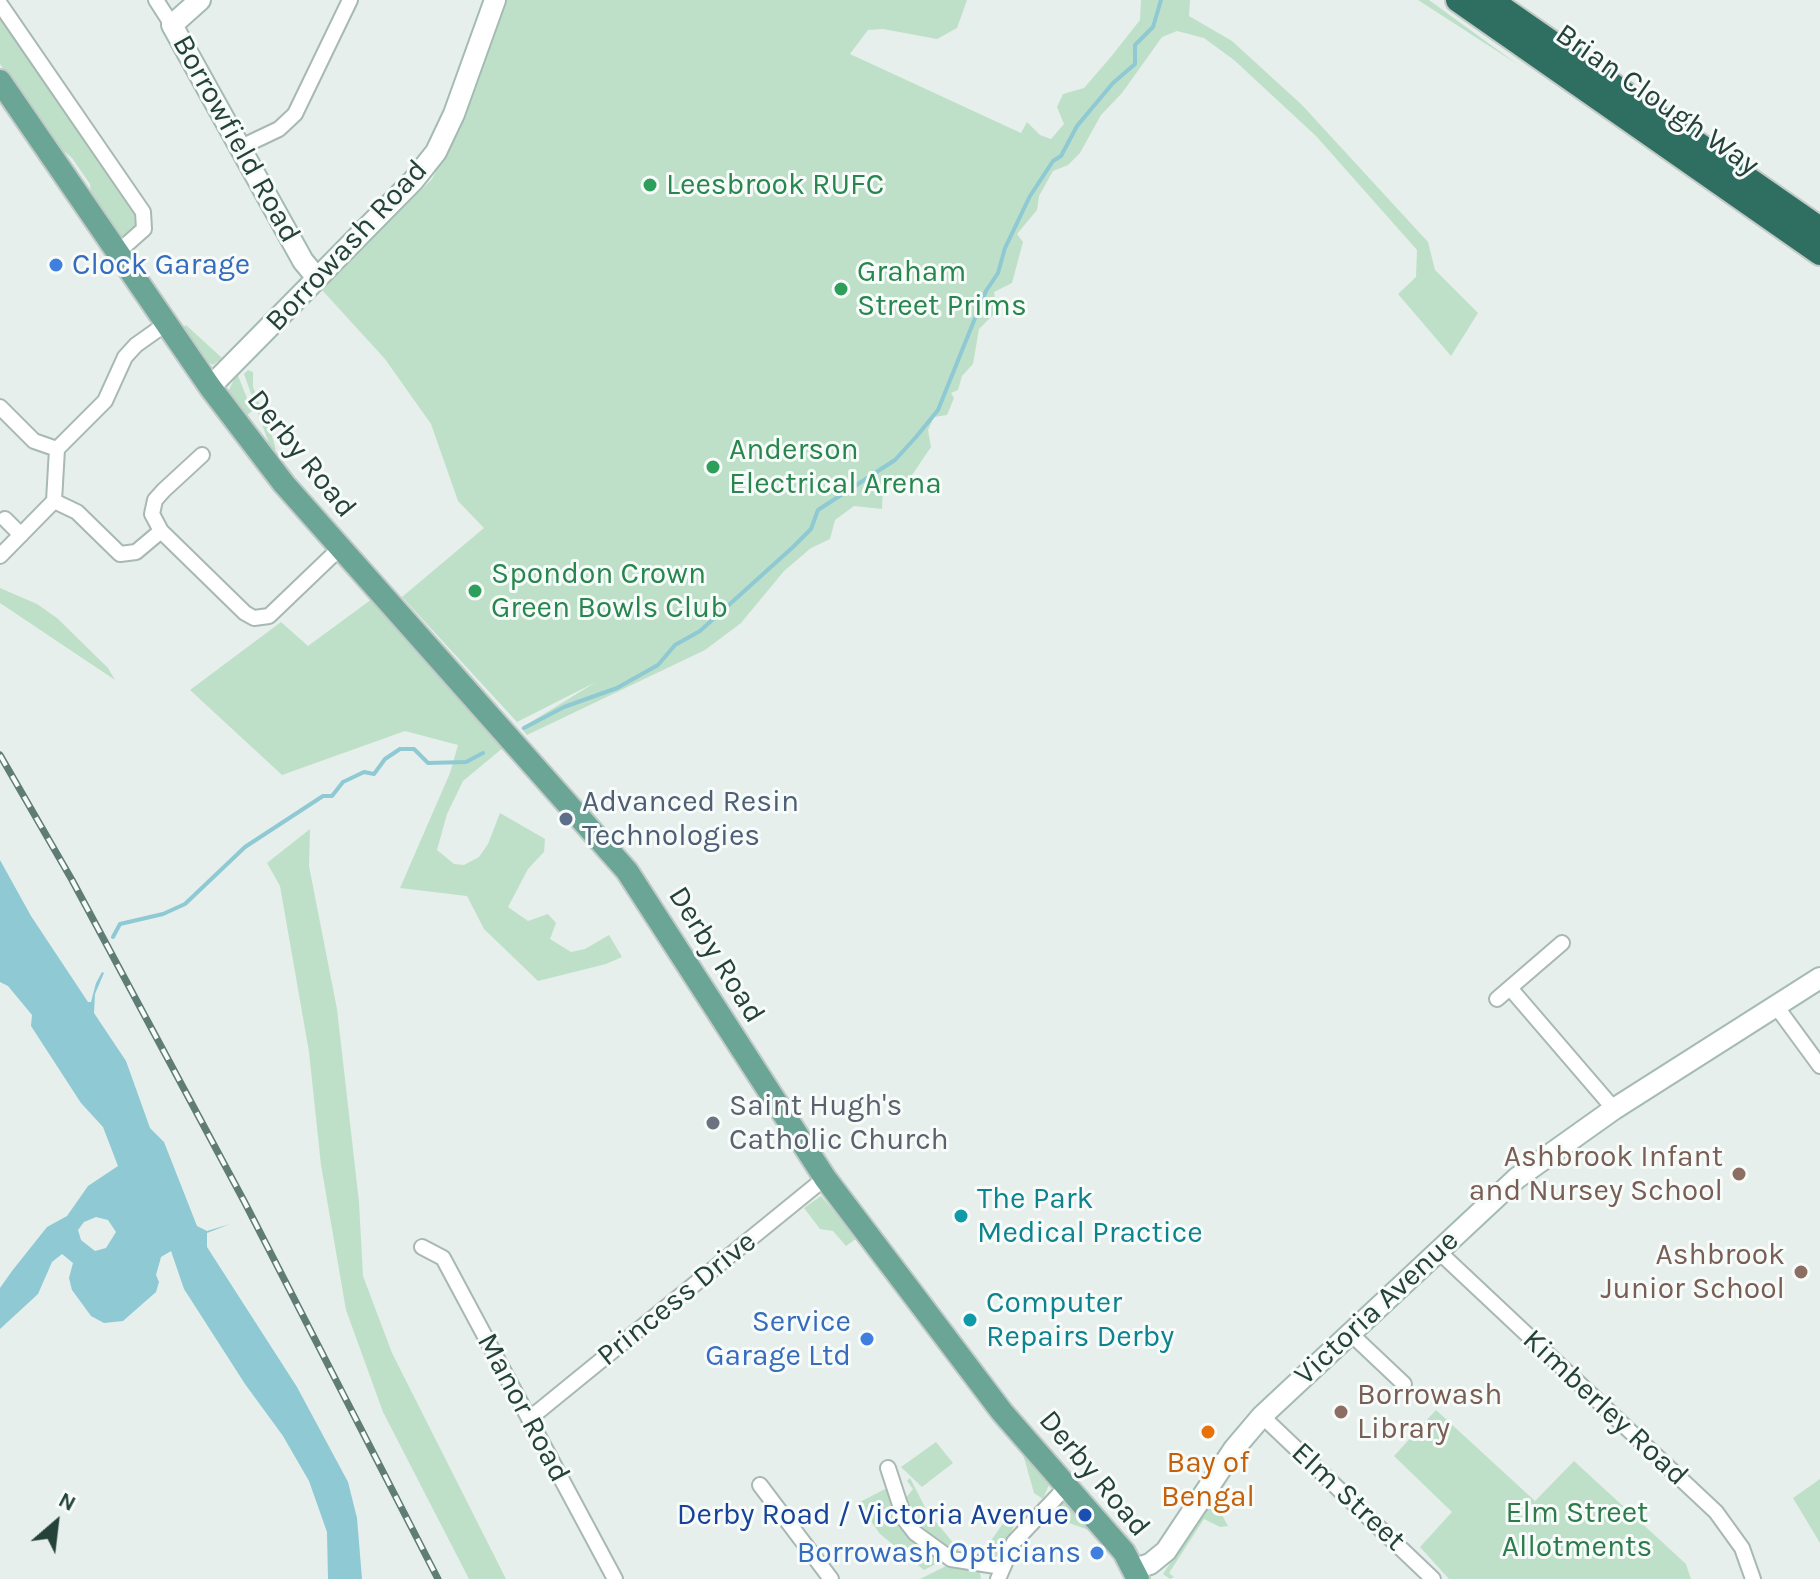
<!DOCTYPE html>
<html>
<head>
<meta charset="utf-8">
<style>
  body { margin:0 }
  #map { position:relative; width:1820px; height:1579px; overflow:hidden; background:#e6efeb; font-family:Karla,sans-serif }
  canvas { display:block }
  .north { position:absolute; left:16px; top:1483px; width:80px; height:80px; -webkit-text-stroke:6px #f7fbf9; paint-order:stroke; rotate:28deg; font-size:22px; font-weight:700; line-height:32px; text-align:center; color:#24423a }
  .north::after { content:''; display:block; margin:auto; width:28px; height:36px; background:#24423a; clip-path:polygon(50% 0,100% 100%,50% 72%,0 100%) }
</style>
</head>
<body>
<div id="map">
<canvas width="1820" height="1579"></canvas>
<div class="north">N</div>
</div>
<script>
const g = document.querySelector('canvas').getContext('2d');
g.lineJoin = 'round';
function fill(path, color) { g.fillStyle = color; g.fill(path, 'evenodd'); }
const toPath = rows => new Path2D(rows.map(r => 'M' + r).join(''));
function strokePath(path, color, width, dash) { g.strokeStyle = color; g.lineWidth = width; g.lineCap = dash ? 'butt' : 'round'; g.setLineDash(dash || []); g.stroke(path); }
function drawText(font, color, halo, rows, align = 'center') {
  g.font = font + ' Karla,sans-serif'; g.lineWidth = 6; g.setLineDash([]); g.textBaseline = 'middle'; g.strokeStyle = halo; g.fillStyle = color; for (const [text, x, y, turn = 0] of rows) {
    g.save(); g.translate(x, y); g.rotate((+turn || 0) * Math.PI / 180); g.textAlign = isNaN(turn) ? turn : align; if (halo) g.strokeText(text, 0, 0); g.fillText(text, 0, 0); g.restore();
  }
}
const green = toPath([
  [504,0,967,0,957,28,937,39,883,29,868,30,850,54,1021,133,1027,122,1040,135,1051,139,1064,124,1057,107,1063,94,1084,88,1110,58,1140,20,1141,0,1190,0,1189,16,1232,41,1302,105,1428,242,1435,270,1478,313,1451,356,1398,294,1416,277,1417,250,1316,136,1234,60,1204,38,1177,31,1162,37,1122,93,1101,115,1080,153,1068,165,1053,171,1039,196,1037,210,1017,234,1023,242,1012,283,994,292,997,311,979,329,973,364,962,376,958,390,951,393,954,398,947,415,934,417,928,430,931,447,906,484,883,488,882,509,854,506,835,520,830,539,811,548,784,571,741,623,705,650,527,735,521,728,596,682,517,722,402,597,484,528,458,501,431,424,385,359,322,290,432,179,454,136],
  [1418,0,1429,0,1517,64],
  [0,13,139,211,141,225,123,238,113,230,91,195,90,184,72,158,52,141,0,64],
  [186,325,222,358,213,365,203,359,180,329],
  [248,370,253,372,253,387,273,439,276,450,272,452,244,374],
  [237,373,252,411,244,418,228,392],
  [0,588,37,604,57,618,108,668,115,680,0,603],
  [372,599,504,747,463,781,447,814,437,850,454,864,464,865,479,857,488,844,500,813,545,839,544,852,528,869,508,907,528,921,548,914,556,923,550,939,571,952,585,949,609,935,622,957,606,964,538,981,484,929,467,896,400,888,450,773,458,745,405,731,282,775,190,690,281,622,308,646],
  [310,829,309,866,337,1009,359,1202,363,1276,392,1353,506,1579,469,1579,383,1412,346,1310,321,1165,309,1052,280,886,267,863],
  [821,1196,857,1238,846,1246,833,1231,820,1229,804,1208],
  [1436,1410,1535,1501,1574,1461,1686,1564,1691,1579,1449,1579,1420,1547,1452,1512,1394,1456],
  [936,1442,953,1463,922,1487,901,1467],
  [1021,1447,1051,1480,1043,1499,1034,1493],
  [910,1478,927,1511,959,1550,953,1554,914,1524,905,1499,913,1489,907,1481],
  [1820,1479,1820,1543,1793,1498],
  [891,1486,913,1540,942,1561,924,1570,880,1534,858,1503],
  [1066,1501,1094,1532,1047,1515,1058,1502],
  [1216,1504,1228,1526,1220,1527,1204,1519,1169,1573,1174,1577,1170,1579,1163,1574,1208,1506],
  [1030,1506,1014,1526,998,1558,984,1562,983,1552,1004,1522,1018,1510],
  [950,1564,980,1572,981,1579,920,1579]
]);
const water = toPath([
  [0,860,31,916,88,1002,91,1002,96,983,102,972,104,973,95,994,94,1013,126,1061,150,1128,164,1142,197,1226,207,1231,230,1224,207,1233,207,1247,297,1387,348,1482,357,1518,362,1579,328,1579,327,1532,309,1481,283,1436,245,1384,184,1289,171,1251,161,1257,156,1275,159,1282,156,1292,123,1321,104,1323,91,1316,72,1290,69,1278,73,1263,62,1254,52,1262,38,1294,0,1329,0,1288,12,1271,47,1227,67,1216,88,1186,118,1166,103,1127,81,1103,31,1026,32,1015,8,986,0,982],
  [96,1217,108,1220,116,1232,106,1248,95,1251,81,1240,78,1230,84,1222]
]);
const stream = toPath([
  [524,728,564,707,617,688,658,665,675,645,700,631,793,547,811,529,818,510,895,460,916,437,938,410,986,291,998,273,1005,248,1030,196,1053,161,1061,156,1077,126,1113,83,1135,64,1135,45,1153,27,1161,0],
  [113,937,120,924,163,914,185,904,245,847,323,796,332,796,343,782,364,772,374,774,385,759,400,749,414,749,428,763,466,762,483,753]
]);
const street = toPath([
  [156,0,172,25],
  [0,4,143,212,144,229,118,252],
  [239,148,279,129,295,114,350,0],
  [0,407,34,441,57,449],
  [202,455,164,490,155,500,152,514,161,531,245,613,254,618,269,616,340,548],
  [54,501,77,512,120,554,136,552,161,531],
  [5,519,21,535],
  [0,556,54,501,57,449,105,401,125,357,136,345,167,323],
  [1510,988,1614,1109],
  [1497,999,1562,943],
  [1776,1006,1820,1066],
  [422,1247,443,1258,615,1579],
  [1437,1250,1716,1512,1742,1548,1753,1579],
  [1350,1333,1404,1384],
  [1262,1416,1433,1579],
  [529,1419,825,1178],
  [888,1468,905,1520,915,1533,951,1559,1002,1567],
  [760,1485,831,1579],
  [998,1579,1014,1542,1067,1486]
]);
const secondary = toPath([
  [200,0,172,25,303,261,317,278],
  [210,387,413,181,436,152,454,114,495,0],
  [1134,1569,1150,1564,1166,1551,1234,1449,1262,1416,1517,1178,1614,1109,1820,978]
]);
const primary = toPath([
  [0,81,210,387,284,484,627,871,825,1178,1002,1412,1124,1552,1138,1579]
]);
const highway = toPath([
  [1458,0,1820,253],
  [1490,0,1820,229]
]);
const rail = toPath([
  [0,755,72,880,244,1201,438,1579]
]);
const markers = [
  [650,185,8,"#2e9e5b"],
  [56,265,8,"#3f7fe0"],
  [841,289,8,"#2e9e5b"],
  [713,467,8,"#2e9e5b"],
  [475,591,8,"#2e9e5b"],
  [566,819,8,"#5c6f8a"],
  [713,1123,8,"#6b7280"],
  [1739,1174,8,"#8d6e63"],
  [961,1216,8,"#0f9aa8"],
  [1801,1272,8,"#8d6e63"],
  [970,1320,8,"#0f9aa8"],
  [867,1339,8,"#3f7fe0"],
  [1341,1412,8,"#8d6e63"],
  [1208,1432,8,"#e8710a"],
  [1085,1515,8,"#1a4fb4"],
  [1097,1553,8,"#3f7fe0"]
];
const streetNames = [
  ["Brian Clough Way",1657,100,35],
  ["Borrowfield Road",236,139,61],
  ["Borrowash Road",347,246,-47],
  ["Derby Road",301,454,51],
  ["Derby Road",716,955,58],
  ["Princess Drive",677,1299,-39],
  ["Victoria Avenue",1377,1308,-43],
  ["Manor Road",523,1408,62],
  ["Kimberley Road",1605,1408,43],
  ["Derby Road",1094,1474,50],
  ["Elm Street",1348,1497,43]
];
const leisureNames = [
  ["Leesbrook RUFC",666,185],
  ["Graham",857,272],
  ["Street Prims",857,306],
  ["Anderson",729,450],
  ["Electrical Arena",729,484],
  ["Spondon Crown",491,574],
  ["Green Bowls Club",491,608]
];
const shopNames = [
  ["Clock Garage",72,265,"left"],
  ["Service",851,1322],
  ["Garage Ltd",851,1356],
  ["Borrowash Opticians",1081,1553]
];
const serviceNames = [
  ["Advanced Resin",582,802],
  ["Technologies",582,836]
];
const worshipNames = [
  ["Saint Hugh's",729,1106],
  ["Catholic Church",729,1140]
];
const educationNames = [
  ["Ashbrook Infant",1723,1157],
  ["and Nursey School",1723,1191],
  ["Ashbrook",1785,1255],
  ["Junior School",1785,1289],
  ["Borrowash",1357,1395,"left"],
  ["Library",1357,1429,"left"]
];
const cultureNames = [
  ["The Park",977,1199],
  ["Medical Practice",977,1233],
  ["Computer",986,1303],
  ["Repairs Derby",986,1337]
];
const foodNames = [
  ["Bay of",1208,1463],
  ["Bengal",1208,1497]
];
const parkNames = [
  ["Elm Street",1577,1513],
  ["Allotments",1577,1547]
];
const transitNames = [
  ["Derby Road / Victoria Avenue",1069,1515]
];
fill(green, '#bfe0c8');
fill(water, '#8ec9d4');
strokePath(stream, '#8ec9d4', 4);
strokePath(street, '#a8b8b2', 18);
strokePath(secondary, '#a4bbb3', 24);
strokePath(primary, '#c2cac8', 26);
strokePath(highway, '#c2cac8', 28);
strokePath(street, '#fff', 14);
strokePath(secondary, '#fff', 20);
strokePath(primary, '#6aa596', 22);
strokePath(highway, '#2f6f62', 24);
strokePath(rail, '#5f7d75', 7);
strokePath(rail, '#f7fbf9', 4, [12]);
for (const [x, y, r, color] of markers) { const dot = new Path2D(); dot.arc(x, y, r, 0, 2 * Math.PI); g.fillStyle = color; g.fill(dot); strokePath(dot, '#f7fbf9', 3); }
drawText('30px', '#24423a', '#f7fbf9', streetNames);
drawText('30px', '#27864d', '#f7fbf9', leisureNames, 'left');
drawText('30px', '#366cbe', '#f7fbf9', shopNames, 'right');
drawText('30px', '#4e5e75', '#f7fbf9', serviceNames, 'left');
drawText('30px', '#5b616d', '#f7fbf9', worshipNames, 'left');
drawText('30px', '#785e54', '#f7fbf9', educationNames, 'right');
drawText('30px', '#0d838f', '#f7fbf9', cultureNames, 'left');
drawText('30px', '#c56008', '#f7fbf9', foodNames);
drawText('30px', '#2d7a4b', '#f7fbf9', parkNames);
drawText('30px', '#164399', '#f7fbf9', transitNames, 'right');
</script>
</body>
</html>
